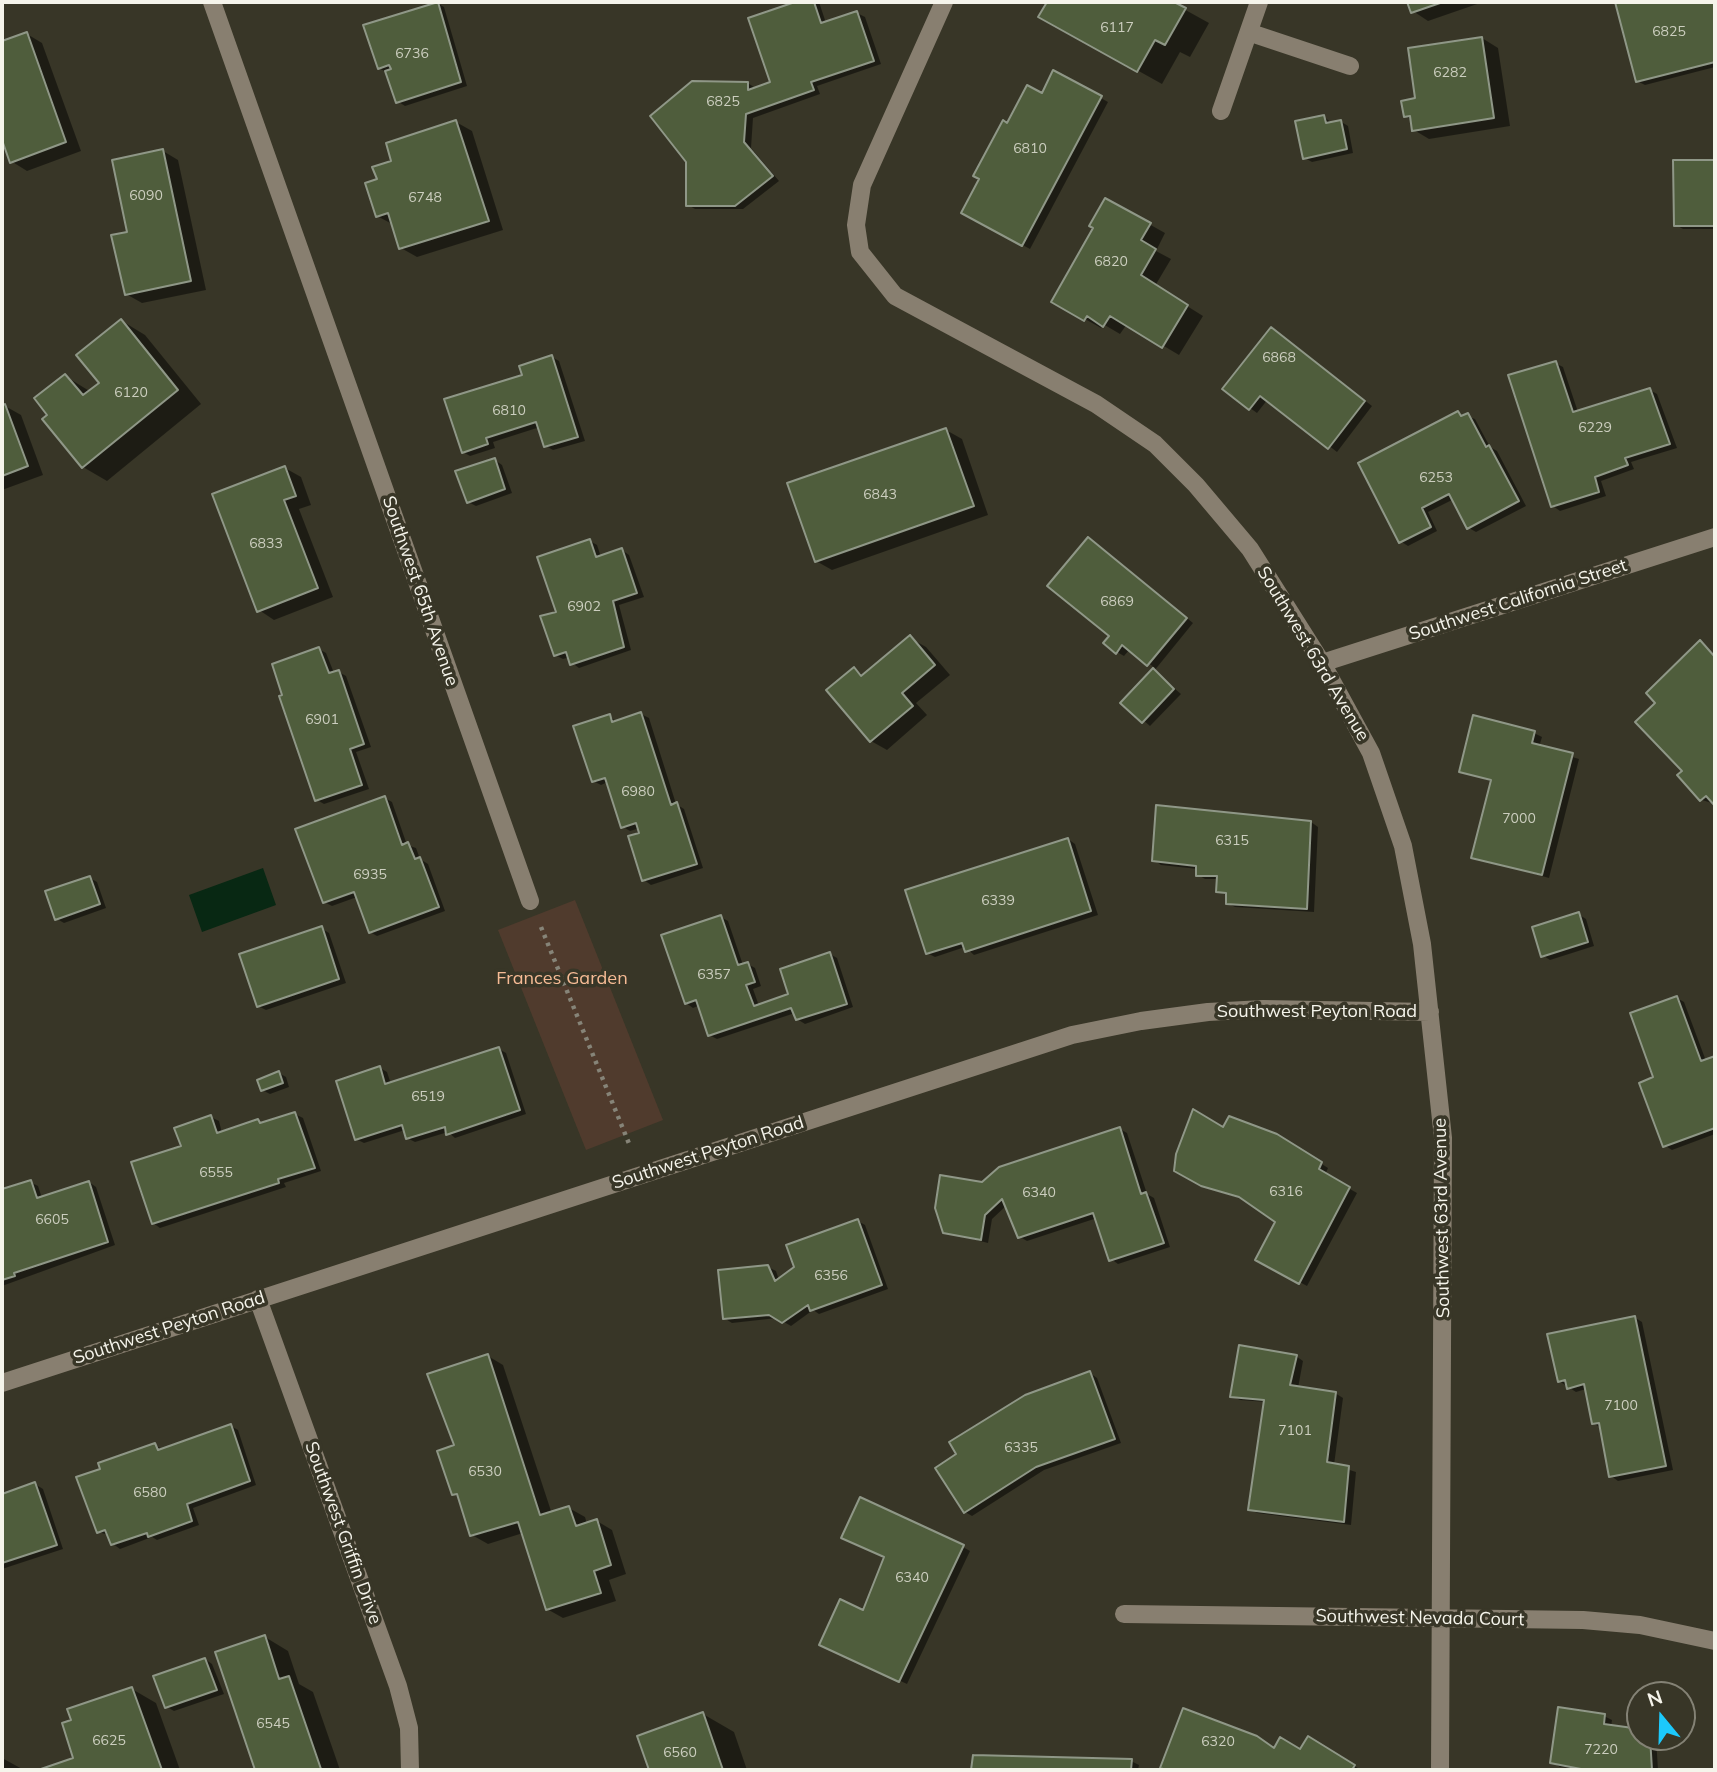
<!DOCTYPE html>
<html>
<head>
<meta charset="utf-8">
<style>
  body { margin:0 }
  #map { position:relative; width:1717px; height:1772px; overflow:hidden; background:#383627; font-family:Mulish,sans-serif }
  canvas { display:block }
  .frame { position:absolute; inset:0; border:4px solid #f5f4eb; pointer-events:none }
  .north { position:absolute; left:1626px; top:1681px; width:70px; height:70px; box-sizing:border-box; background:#383627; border:2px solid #848275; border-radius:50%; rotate:341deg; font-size:19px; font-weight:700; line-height:28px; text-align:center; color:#f5f4eb }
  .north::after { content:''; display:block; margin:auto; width:24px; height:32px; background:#1cc9fc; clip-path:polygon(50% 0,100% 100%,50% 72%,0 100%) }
</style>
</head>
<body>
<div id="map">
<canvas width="1717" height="1772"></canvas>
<div class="frame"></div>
<div class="north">N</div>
</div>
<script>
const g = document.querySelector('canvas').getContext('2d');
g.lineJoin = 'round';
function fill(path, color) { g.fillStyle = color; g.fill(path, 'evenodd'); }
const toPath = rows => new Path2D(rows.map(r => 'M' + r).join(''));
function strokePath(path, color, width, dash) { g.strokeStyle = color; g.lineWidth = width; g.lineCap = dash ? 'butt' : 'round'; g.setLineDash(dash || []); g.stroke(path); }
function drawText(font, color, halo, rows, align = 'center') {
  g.font = font + ' Mulish,sans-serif'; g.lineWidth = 7; g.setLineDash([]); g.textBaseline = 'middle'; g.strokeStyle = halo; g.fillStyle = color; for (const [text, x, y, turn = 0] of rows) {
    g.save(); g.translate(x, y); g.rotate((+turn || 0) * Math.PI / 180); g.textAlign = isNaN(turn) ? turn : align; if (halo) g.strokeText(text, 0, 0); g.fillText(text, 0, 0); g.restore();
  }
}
const green = toPath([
  [575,900,663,1120,586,1150,498,930]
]);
const water = toPath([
  [263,868,276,905,202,932,189,895]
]);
const shadow = toPath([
  [800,2,819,2,826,23,857,13,865,17,881,64,817,86,820,94,753,118,751,148,779,181,743,209,695,209,688,205,748,83,755,88,772,84,750,19],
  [1049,2,1171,2,1209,23,1190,57,1180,52,1162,84,1040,16],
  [1406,2,1483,2,1428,21,1413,11],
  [1617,2,1715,2,1715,67,1645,85,1637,81],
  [437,3,444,7,467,86,405,106,397,101,386,72,379,68],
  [27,34,42,43,81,151,27,171,11,161,2,134,2,43],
  [1482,38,1498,48,1510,126,1429,139,1414,130,1412,120,1405,116,1417,100],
  [1054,72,1108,102,1030,249,963,213,1008,125,1042,95],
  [1324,117,1332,123,1340,121,1348,126,1353,153,1312,162,1305,158],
  [456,122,472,131,503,230,417,257,401,248,394,225,377,216,379,180,394,162],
  [163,151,178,160,206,290,142,303,126,294,129,233],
  [1675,162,1715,162,1715,229,1683,229,1676,225],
  [1106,200,1165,233,1156,251,1171,259,1155,286,1203,316,1179,355,1127,324,1120,334,1103,324,1101,328,1053,301,1095,227],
  [122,321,145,335,201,404,107,481,83,467,49,415,65,376,91,392,101,383],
  [1279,334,1372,406,1337,452,1268,399,1257,413,1250,408],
  [552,357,559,361,585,441,553,450,546,446,540,427,493,442,495,448,470,456,463,452,524,376],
  [1555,363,1563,367,1578,412,1650,390,1657,394,1677,448,1631,462,1634,469,1601,481,1606,496,1560,511,1553,506],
  [5,406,21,415,43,475,2,490,2,407],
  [1458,413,1475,419,1490,447,1497,451,1526,506,1476,532,1469,528,1454,499,1428,512,1437,531,1408,546,1400,541],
  [946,430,962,439,988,515,832,570,816,561],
  [495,460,502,465,512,493,476,506,468,502],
  [285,468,301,477,311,505,299,509,333,597,274,620,259,610],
  [590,541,597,545,601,557,622,550,629,555,644,597,619,605,631,650,579,668,572,663,570,657,563,659,555,655],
  [1095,543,1193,623,1154,671,1181,694,1150,726,1123,703,1155,668,1130,649,1124,656,1117,652],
  [910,638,926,647,950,675,916,703,927,715,887,750,871,741,854,669,864,676],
  [1700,642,1715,655,1715,804,1702,800,1679,775,1684,771,1658,703],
  [319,649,326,653,334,673,339,672,346,676,371,747,356,752,369,789,324,804,317,800],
  [641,714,649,718,676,804,684,809,703,868,651,885,644,880,640,828,630,831,623,827,608,782,601,785,593,781,609,716,617,722],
  [1534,733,1542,737,1539,747,1579,759,1549,878,1473,857,1493,782,1461,771],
  [385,798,392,802,407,845,416,848,420,859,428,864,445,911,377,936,370,932,357,897,332,906,324,902],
  [1158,807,1311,822,1318,827,1314,912,1235,907,1227,903,1228,896,1218,891,1218,879,1205,879,1198,875,1198,869,1161,865,1154,860],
  [1068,839,1075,844,1098,915,974,955,965,947,935,957,927,953],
  [90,878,97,882,106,908,64,923,57,919],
  [1578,914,1586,919,1594,946,1550,960,1542,955],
  [721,917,728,921,743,965,748,964,755,968,761,986,753,989,759,1006,790,995,830,954,837,958,853,1007,805,1024,797,1019,795,1013,717,1039,709,1035,700,1005,693,1008,686,1003],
  [321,928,329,933,346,983,266,1010,258,1006],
  [1677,998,1684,1002,1706,1061,1715,1058,1715,1134,1672,1150,1664,1145,1655,1078],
  [499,1049,506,1053,526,1114,455,1138,448,1132,415,1142,407,1138,405,1130,364,1143,356,1139,380,1068,387,1072,391,1084],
  [279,1073,286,1077,289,1087,270,1094,262,1090],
  [295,1114,303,1118,321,1171,284,1183,286,1187,160,1228,153,1223,183,1147,211,1117,219,1121,222,1133,258,1121,263,1124],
  [1120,1129,1127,1133,1147,1194,1154,1198,1170,1247,1118,1264,1111,1259,1097,1218,1027,1241,1020,1237,1007,1205,992,1219,988,1243,944,1232,983,1184],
  [1224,1129,1276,1135,1328,1168,1325,1175,1357,1193,1307,1286,1257,1259,1278,1221,1246,1200,1210,1189,1175,1170],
  [30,1182,38,1186,42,1198,89,1182,96,1187,115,1245,2,1286,2,1191],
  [858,1221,865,1225,888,1289,819,1314,813,1310,791,1326,777,1318,732,1323,724,1318,768,1267,776,1271,779,1280],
  [1634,1317,1642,1322,1673,1470,1618,1481,1611,1476,1601,1428,1593,1423,1586,1389,1576,1392,1559,1381],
  [488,1356,503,1365,552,1514,569,1508,585,1517,587,1524,597,1521,612,1530,626,1574,609,1580,616,1601,563,1618,547,1609,523,1533,488,1544,472,1535,460,1498,454,1494,456,1446],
  [1296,1356,1303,1361,1298,1388,1335,1393,1343,1398,1334,1465,1356,1472,1351,1525,1257,1513,1250,1509,1266,1402,1240,1400,1232,1396],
  [1090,1373,1097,1378,1121,1443,1044,1470,972,1516,965,1512],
  [231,1426,238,1430,256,1485,193,1508,199,1525,157,1540,152,1537,120,1549,113,1544,109,1535,98,1532,103,1470,155,1445,162,1449],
  [35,1484,43,1489,63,1549,2,1569,2,1495],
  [963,1547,970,1551,907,1684,829,1648,864,1612],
  [265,1637,288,1651,299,1684,313,1692,340,1770,257,1770,217,1653],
  [205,1659,212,1664,224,1694,174,1711,167,1707],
  [132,1689,156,1703,180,1770,43,1770,75,1759],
  [703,1714,734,1732,747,1770,651,1770,639,1737],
  [1604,1716,1612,1720,1611,1727,1640,1731,1640,1737,1656,1737,1658,1770,1587,1770,1560,1767,1552,1762],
  [1309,1738,1361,1770,1168,1770,1162,1767,1301,1751],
  [974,1757,1131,1761,1139,1765,1138,1770,973,1770],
  [2,1758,24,1770,2,1770]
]);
const building = toPath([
  [438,2,461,82,396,103,385,71,391,69,389,65,378,69,363,25,438,2],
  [795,2,814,2,821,23,857,11,874,61,811,82,814,90,746,114,744,142,773,176,735,206,686,206,686,162,650,116,692,81,748,82,748,90,770,82,748,18,795,2],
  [1047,2,1174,2,1186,8,1165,45,1155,40,1137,72,1038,17,1047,2],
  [1407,2,1443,2,1411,13,1407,2],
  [1615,2,1715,2,1715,62,1636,82,1615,2],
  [27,32,66,142,10,163,2,140,2,41,27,32],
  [1482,37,1494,118,1412,131,1410,116,1404,117,1401,101,1415,98,1408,48,1482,37],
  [1053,70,1102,96,1022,246,961,213,979,179,973,176,1003,120,1007,123,1027,85,1042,93,1053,70],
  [1324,115,1326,123,1341,120,1347,149,1303,159,1295,121,1324,115],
  [456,120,489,221,399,249,388,213,376,217,365,183,377,179,372,167,391,161,386,143,456,120],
  [163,149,191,281,125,295,111,235,127,232,112,160,163,149],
  [1673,160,1715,160,1715,226,1674,226,1673,160],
  [1105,198,1151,223,1141,240,1156,249,1141,275,1188,305,1162,348,1110,316,1103,327,1087,316,1084,321,1051,302,1093,228,1089,226,1105,198],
  [121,319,178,390,82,468,42,419,47,415,34,398,65,374,83,395,99,383,76,355,121,319],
  [1271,327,1365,401,1328,449,1260,396,1249,410,1222,389,1271,327],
  [552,355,578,437,544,447,536,422,486,438,488,444,462,453,444,399,522,375,519,366,552,355],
  [1556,361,1573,412,1650,388,1670,444,1625,458,1628,465,1595,477,1599,492,1551,507,1508,375,1556,361],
  [5,404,28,466,2,476,2,405,5,404],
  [1458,411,1461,416,1468,413,1486,447,1489,445,1519,501,1467,529,1449,494,1422,508,1431,527,1399,543,1358,463,1458,411],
  [946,428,974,506,815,562,787,483,946,428],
  [495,458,505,489,467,503,455,471,495,458],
  [285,466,296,496,284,500,318,588,257,612,212,494,285,466],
  [1088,537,1187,618,1147,666,1122,645,1116,654,1103,643,1109,636,1047,586,1088,537],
  [590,539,596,557,622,548,637,593,613,601,624,647,570,665,566,652,554,656,540,616,556,612,537,557,590,539],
  [910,635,935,665,902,693,913,706,870,742,826,690,854,667,861,676,910,635],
  [1700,640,1715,657,1715,806,1706,796,1700,801,1677,775,1682,771,1635,722,1655,703,1646,693,1700,640],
  [319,647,329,673,339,670,364,744,350,749,362,785,315,801,279,696,282,695,272,664,319,647],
  [1153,668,1174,689,1142,723,1120,703,1153,668],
  [641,712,671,805,677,802,697,864,642,881,628,836,639,833,636,823,621,828,605,778,592,782,573,726,610,714,612,722,641,712],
  [1473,715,1535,731,1532,743,1573,753,1542,875,1471,858,1491,780,1459,772,1473,715],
  [385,796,402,845,408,842,415,859,420,857,439,907,369,933,354,892,323,903,295,829,385,796],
  [1156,805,1311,821,1307,909,1226,904,1226,893,1216,892,1217,876,1196,876,1196,866,1152,861,1156,805],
  [1068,838,1091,911,965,952,962,943,926,954,905,890,1068,838],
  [90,876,100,904,55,920,45,891,90,876],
  [1579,912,1588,942,1541,957,1532,927,1579,912],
  [721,915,738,965,748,962,755,982,746,985,754,1006,788,994,780,969,830,952,847,1004,796,1020,791,1008,708,1036,696,1000,685,1004,661,935,721,915],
  [322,926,339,979,257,1007,239,954,322,926],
  [1677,996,1701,1061,1715,1056,1715,1128,1663,1147,1639,1083,1653,1077,1630,1013,1677,996],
  [499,1047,520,1110,446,1135,445,1127,406,1139,402,1125,355,1140,336,1081,380,1066,385,1084,499,1047],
  [279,1071,283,1083,261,1091,257,1080,279,1071],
  [1193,1109,1223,1127,1229,1116,1277,1134,1322,1162,1319,1169,1350,1187,1299,1284,1255,1260,1275,1222,1239,1197,1201,1186,1174,1171,1176,1154,1193,1109],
  [295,1112,315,1168,278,1179,279,1183,152,1224,131,1162,181,1146,174,1128,211,1115,217,1133,258,1119,260,1123,295,1112],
  [1120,1127,1141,1194,1146,1192,1164,1243,1109,1261,1093,1213,1018,1238,1002,1199,985,1215,981,1240,943,1233,935,1208,940,1175,982,1182,999,1167,1120,1127],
  [31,1180,37,1198,89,1181,108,1242,14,1273,15,1276,2,1280,2,1189,31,1180],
  [858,1219,882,1285,810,1311,808,1305,782,1323,769,1315,723,1319,718,1270,768,1265,775,1281,794,1267,786,1245,858,1219],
  [1635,1316,1666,1466,1609,1477,1599,1423,1592,1424,1584,1384,1567,1389,1565,1380,1558,1382,1547,1334,1635,1316],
  [1239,1345,1297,1355,1290,1385,1336,1392,1327,1462,1349,1466,1344,1522,1248,1510,1264,1400,1230,1397,1239,1345],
  [488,1354,540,1515,569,1506,576,1526,597,1519,611,1565,594,1571,601,1593,546,1610,518,1522,470,1536,457,1494,452,1495,437,1451,454,1445,427,1374,488,1354],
  [1090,1371,1115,1439,1036,1467,964,1513,935,1468,956,1454,949,1442,1025,1395,1090,1371],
  [231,1424,250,1481,187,1504,192,1521,148,1537,147,1533,111,1545,105,1530,97,1533,76,1477,100,1469,98,1463,155,1443,158,1450,231,1424],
  [35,1482,57,1545,2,1563,2,1494,35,1482],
  [860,1497,964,1545,899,1682,819,1645,840,1599,863,1610,884,1557,841,1538,860,1497],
  [265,1635,279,1679,289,1676,321,1769,255,1770,215,1652,265,1635],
  [205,1658,217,1690,165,1708,153,1676,205,1658],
  [132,1687,162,1770,38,1770,73,1758,62,1723,71,1720,67,1709,132,1687],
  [1558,1707,1605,1714,1604,1724,1640,1729,1640,1737,1650,1737,1652,1770,1586,1770,1550,1763,1558,1707],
  [1183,1708,1257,1736,1274,1748,1280,1737,1300,1749,1308,1736,1355,1765,1352,1770,1166,1770,1160,1768,1183,1708],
  [703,1712,723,1770,649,1770,637,1736,703,1712],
  [973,1755,1132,1759,1131,1770,971,1770,973,1755]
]);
const path = toPath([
  [541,927,630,1146]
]);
const minor = toPath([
  [212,2,530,901],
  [944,2,862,185,856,225,860,252,895,296,1096,404,1155,444,1196,485,1250,549,1322,663,1371,753,1403,846,1422,944,1443,1138,1440,1770],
  [1251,33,1350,66],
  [1221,111,1259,2],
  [1322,663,1715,537],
  [258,1299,398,1686,409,1728,410,1770],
  [2,1383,1072,1035,1141,1021,1208,1012,1263,1009,1430,1012],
  [1124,1614,1583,1620,1640,1625,1715,1641]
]);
const numberNames = [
  ["6117",1117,28],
  ["6825",1669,32],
  ["6736",412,54],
  ["6282",1450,73],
  ["6825",723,102],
  ["6810",1030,149],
  ["6090",146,196],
  ["6748",425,198],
  ["6820",1111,262],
  ["6868",1279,358],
  ["6120",131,393],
  ["6810",509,411],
  ["6229",1595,428],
  ["6253",1436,478],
  ["6843",880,495],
  ["6833",266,544],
  ["6869",1117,602],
  ["6902",584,607],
  ["6901",322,720],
  ["6980",638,792],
  ["7000",1519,819],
  ["6315",1232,841],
  ["6935",370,875],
  ["6339",998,901],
  ["6357",714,975],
  ["6519",428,1097],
  ["6555",216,1173],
  ["6316",1286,1192],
  ["6340",1039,1193],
  ["6605",52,1220],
  ["6356",831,1276],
  ["7100",1621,1406],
  ["7101",1295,1431],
  ["6335",1021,1448],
  ["6530",485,1472],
  ["6580",150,1493],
  ["6340",912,1578],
  ["6545",273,1724],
  ["6625",109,1741],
  ["6320",1218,1742],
  ["7220",1601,1750],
  ["6560",680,1753]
];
const streetNames = [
  ["Southwest 65th Avenue",420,591,71],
  ["Southwest California Street",1518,600,-18],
  ["Southwest 63rd Avenue",1313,654,59],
  ["Southwest Peyton Road",1317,1012],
  ["Southwest Peyton Road",708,1153,-18],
  ["Southwest 63rd Avenue",1442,1218,-91],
  ["Southwest Peyton Road",169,1328,-18],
  ["Southwest Griffin Drive",343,1533,70],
  ["Southwest Nevada Court",1420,1618,1]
];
const parkNames = [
  ["Frances Garden",562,979]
];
fill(green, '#503b2d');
fill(water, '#082813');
fill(shadow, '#0007');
fill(building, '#4f5d3c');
strokePath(building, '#8f9787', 2);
strokePath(path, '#868478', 4.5, [3.5, 5]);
strokePath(minor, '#887f70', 18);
drawText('14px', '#cccebf', null, numberNames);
drawText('18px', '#f5f4eb', '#383627', streetNames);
drawText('18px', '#f6bb95', '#383627', parkNames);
</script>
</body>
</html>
